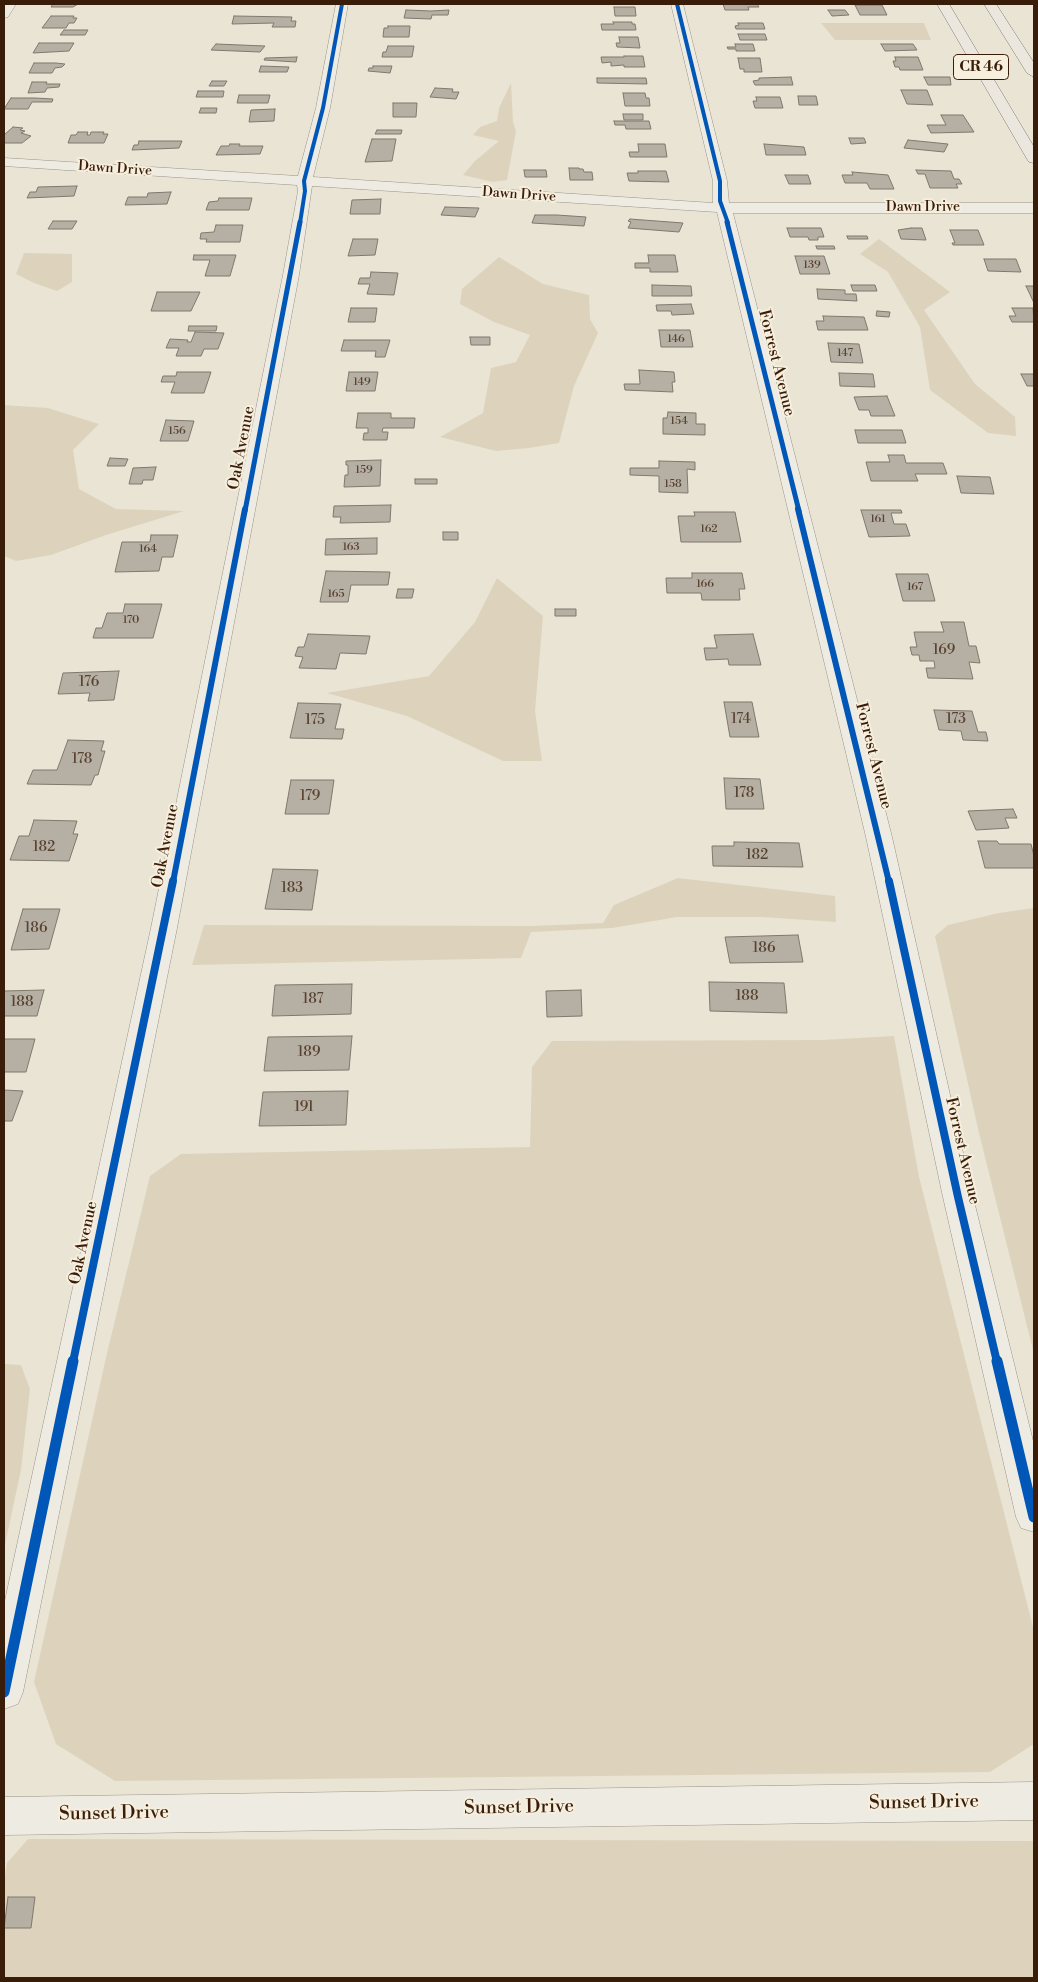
<!DOCTYPE html>
<html>
<head>
<meta charset="utf-8">
<style>
  body { margin:0 }
  #map { position:relative; width:1038px; height:1982px; overflow:hidden; background:#eae4d4; font-family:"Libre Bodoni",serif }
  canvas { display:block }
  .frame { position:absolute; inset:0; border:5px solid #391d09; pointer-events:none }
</style>
</head>
<body>
<div id="map">
<canvas width="1038" height="1982"></canvas>
<div class="frame"></div>
</div>
<script>
const g = document.querySelector('canvas').getContext('2d');
g.lineJoin = 'round';
function fill(path, color) { g.fillStyle = color; g.fill(path, 'evenodd'); }
const toPath = rows => new Path2D(rows.map(r => 'M' + r).join(''));
function strokePath(path, color, width, dash) { g.strokeStyle = color; g.lineWidth = width; g.lineCap = dash ? 'butt' : 'round'; g.setLineDash(dash || []); g.stroke(path); }
function drawText(font, color, halo, rows, align = 'center') {
  g.font = font + ' "Libre Bodoni",serif'; g.lineWidth = 4; g.setLineDash([]); g.textBaseline = 'middle'; g.strokeStyle = halo; g.fillStyle = color; for (const [text, x, y, turn = 0] of rows) {
    g.save(); g.translate(x, y); g.rotate((+turn || 0) * Math.PI / 180); g.textAlign = isNaN(turn) ? turn : align; if (halo) g.strokeText(text, 0, 0); g.fillText(text, 0, 0); g.restore();
  }
}
const green = toPath([
  [821,23,924,23,931,40,835,40],
  [511,83,513,122,516,131,507,180,493,182,463,175,475,161,499,141,473,135,480,127,497,121,499,108],
  [879,239,950,292,924,310,975,384,1015,417,1016,436,988,433,930,390,920,327,888,272,860,254],
  [24,253,72,254,72,282,57,291,34,283,16,274],
  [499,257,543,284,589,295,590,319,598,333,574,386,559,443,529,448,496,451,440,437,483,413,491,368,516,362,530,335,494,322,460,304,462,289],
  [4,405,48,408,99,424,73,450,79,489,116,509,184,511,106,535,51,555,16,561,4,556],
  [497,578,543,616,535,711,542,761,503,761,407,716,327,693,429,676,475,622],
  [678,878,835,896,836,922,762,917,677,917,612,928,531,932,521,958,192,965,204,925,533,926,603,923,614,905],
  [1034,908,1034,1354,979,1133,935,936,948,925,999,913],
  [894,1036,919,1177,1034,1631,1034,1744,990,1772,115,1781,56,1744,34,1682,107,1353,150,1176,181,1154,530,1147,532,1067,552,1041,822,1040],
  [4,1364,21,1365,30,1389,21,1470,4,1549],
  [28,1839,1032,1841,1034,1842,1034,1978,4,1978,4,1882,7,1863]
]);
const building = toPath([
  [53,4,78,4,73,7,51,7,53,4],
  [723,4,757,4,759,7,748,7,749,10,725,10,723,4],
  [855,5,882,5,887,15,860,15,855,5],
  [614,7,635,7,636,16,615,16,614,7],
  [406,10,431,11,449,10,448,15,432,15,431,19,404,18,406,10],
  [828,10,845,10,849,15,832,16,828,10],
  [51,16,74,16,73,18,77,18,74,23,69,23,66,28,42,28,51,16],
  [234,16,292,17,291,21,296,21,295,27,272,27,274,23,232,24,234,16],
  [613,22,632,22,632,24,635,24,636,30,602,30,601,24,614,24,613,22],
  [738,23,763,23,765,29,736,29,735,26,739,25,738,23],
  [388,26,410,26,409,37,383,37,384,28,388,28,388,26],
  [64,30,88,30,85,35,60,35,64,30],
  [738,34,765,34,767,40,740,40,738,34],
  [619,37,638,37,640,48,617,47,616,43,620,43,619,37],
  [39,43,74,43,69,51,33,53,39,43],
  [216,44,265,46,260,52,211,50,216,44],
  [735,44,753,44,755,51,736,51,736,49,728,49,727,47,736,47,735,44],
  [881,44,913,44,917,50,885,51,881,44],
  [388,46,414,46,412,57,382,57,383,52,386,52,388,46],
  [624,56,643,56,645,67,624,67,624,65,611,66,611,62,602,63,601,57,624,57,624,56],
  [297,57,296,62,264,60,265,58,297,57],
  [895,57,918,57,923,70,900,70,899,67,895,67,893,61,896,61,895,57],
  [738,58,760,58,762,72,744,72,744,69,740,69,738,58],
  [34,63,56,63,65,64,62,67,55,68,52,73,29,73,34,63],
  [261,66,289,67,287,72,259,72,261,66],
  [373,66,392,66,390,73,368,71,369,68,373,68,373,66],
  [791,77,793,85,755,85,753,81,759,80,759,78,791,77],
  [924,77,950,77,951,85,928,85,924,77],
  [597,78,646,78,647,84,597,83,597,78],
  [212,81,227,81,224,86,209,86,212,81],
  [32,82,47,82,46,84,60,84,59,87,47,88,45,92,28,93,32,82],
  [435,88,453,89,452,92,459,92,456,99,430,97,435,88],
  [901,90,927,90,933,105,907,104,901,90],
  [198,91,224,91,223,97,196,97,198,91],
  [623,93,645,93,646,98,649,98,650,106,625,106,623,93],
  [239,95,270,95,268,103,237,103,239,95],
  [798,96,816,96,818,105,799,105,798,96],
  [756,97,780,97,783,108,755,108,753,101,757,101,756,97],
  [11,98,35,98,53,99,52,102,32,102,28,109,4,109,11,98],
  [393,103,417,103,416,117,393,117,393,103],
  [201,108,217,108,216,113,199,113,201,108],
  [275,109,274,121,249,122,251,110,275,109],
  [623,114,643,114,643,120,624,120,623,114],
  [941,115,963,115,974,132,931,133,927,125,946,125,941,115],
  [614,121,649,121,651,129,626,129,625,125,615,125,614,121],
  [13,127,23,128,20,130,25,131,21,133,31,136,22,143,4,143,4,135,13,127],
  [377,130,402,130,401,134,375,134,377,130],
  [78,132,88,132,87,135,90,135,91,132,104,132,103,134,108,134,104,143,68,143,71,135,76,135,78,132],
  [849,138,864,138,866,143,851,144,849,138],
  [372,139,396,139,392,161,365,162,372,139],
  [908,140,948,144,944,152,904,148,908,140],
  [139,141,182,141,179,148,132,150,134,145,138,145,139,141],
  [230,144,240,144,239,146,263,146,260,154,216,155,221,146,229,146,230,144],
  [638,144,665,144,667,157,630,157,629,152,639,152,638,144],
  [764,144,804,147,806,155,766,155,764,144],
  [569,168,579,168,579,169,583,169,584,172,592,172,593,180,570,180,569,168],
  [524,170,546,170,547,177,525,177,524,170],
  [916,170,951,171,954,179,959,179,962,184,956,184,958,188,930,188,925,174,918,174,916,170],
  [638,171,666,171,669,182,629,181,627,173,638,173,638,171],
  [852,172,888,175,894,189,870,189,867,183,845,183,842,175,853,175,852,172],
  [785,175,808,175,811,184,789,184,785,175],
  [77,186,74,196,27,198,30,192,36,192,38,187,77,186],
  [171,192,167,204,125,205,128,197,147,197,148,193,171,192],
  [219,198,252,198,249,210,206,210,209,202,218,201,219,198],
  [381,199,380,214,350,214,352,200,381,199],
  [445,207,479,208,475,217,441,215,445,207],
  [535,215,557,215,586,217,584,226,532,223,535,215],
  [630,219,683,223,679,232,628,228,631,222,628,221,630,219],
  [53,221,77,221,72,229,48,229,53,221],
  [216,225,243,225,240,242,206,242,207,239,200,239,201,233,214,232,216,225],
  [787,228,821,228,824,237,818,237,818,240,809,240,808,237,790,237,787,228],
  [911,228,922,228,926,240,901,239,898,230,911,228],
  [950,230,978,230,984,245,953,245,952,243,955,243,950,230],
  [847,236,867,236,868,239,848,239,847,236],
  [353,239,378,239,375,255,348,256,353,239],
  [816,246,834,246,835,249,817,249,816,246],
  [194,255,236,255,230,276,205,276,210,260,193,260,194,255],
  [648,255,675,255,678,272,650,272,650,268,635,268,635,263,649,263,648,255],
  [795,256,824,256,830,274,800,274,795,256],
  [984,259,1016,259,1021,272,988,271,984,259],
  [371,272,398,273,394,295,367,294,370,284,358,284,360,278,370,278,371,272],
  [652,285,691,286,692,296,652,296,652,285],
  [851,285,875,285,877,291,853,291,851,285],
  [1026,286,1034,286,1034,303,1026,286],
  [817,289,845,290,845,294,856,294,857,301,818,299,817,289],
  [157,292,200,292,191,311,151,311,157,292],
  [691,304,694,314,672,315,671,311,657,311,656,305,691,304],
  [351,308,377,308,375,322,348,322,351,308],
  [1012,308,1033,308,1034,322,1012,322,1009,316,1016,316,1012,308],
  [877,311,890,312,889,317,876,316,877,311],
  [823,316,864,317,868,330,818,330,816,321,824,321,823,316],
  [189,326,217,326,216,331,188,331,189,326],
  [659,330,690,330,693,347,661,347,659,330],
  [195,332,224,333,218,349,204,349,201,356,176,356,179,348,166,348,170,339,188,340,187,342,191,342,195,332],
  [470,337,490,337,490,345,471,345,470,337],
  [344,340,390,340,385,357,375,357,376,351,341,351,344,340],
  [828,343,859,344,863,363,831,362,828,343],
  [639,370,674,372,675,382,672,382,673,392,625,390,624,384,640,384,639,370],
  [177,372,211,372,204,393,171,393,175,382,161,382,163,376,176,376,177,372],
  [349,372,378,372,375,391,346,391,349,372],
  [839,373,873,374,875,387,840,386,839,373],
  [1021,374,1034,374,1034,386,1027,386,1021,374],
  [887,396,895,416,871,416,869,410,859,410,854,397,887,396],
  [668,412,696,413,696,424,705,424,705,435,663,434,663,418,667,418,668,412],
  [358,413,391,413,391,418,415,418,414,428,383,428,382,432,388,432,387,440,363,440,364,433,368,433,368,428,356,428,358,413],
  [166,420,194,421,188,441,160,441,166,420],
  [855,430,902,430,906,443,858,443,855,430],
  [888,455,904,455,906,463,943,463,947,474,915,474,918,481,871,481,866,462,890,462,888,455],
  [110,458,128,459,125,466,107,466,110,458],
  [381,460,380,486,344,487,345,475,348,475,348,465,346,465,346,461,381,460],
  [659,461,695,462,695,470,687,469,688,493,659,492,659,476,630,475,630,468,659,468,659,461],
  [156,467,153,480,143,480,142,484,129,484,133,468,156,467],
  [957,476,990,477,994,494,961,493,957,476],
  [415,479,437,479,437,484,415,484,415,479],
  [391,505,390,522,340,523,341,517,333,517,334,506,391,505],
  [861,510,901,510,902,513,891,513,894,524,906,524,910,536,869,537,861,510],
  [694,512,735,512,741,542,681,542,678,516,695,516,694,512],
  [443,532,458,532,458,540,443,540,443,532],
  [151,535,178,535,173,557,162,557,159,571,115,572,122,542,150,542,151,535],
  [377,538,377,554,325,555,326,539,377,538],
  [326,571,390,572,388,585,351,585,348,602,320,602,326,571],
  [692,573,742,573,745,589,739,589,740,600,702,600,701,593,667,593,666,578,692,578,692,573],
  [896,574,928,574,935,601,903,601,896,574],
  [398,589,414,589,412,598,396,598,398,589],
  [125,604,162,604,153,638,93,638,96,628,102,628,107,613,123,613,125,604],
  [555,609,576,609,576,616,555,616,555,609],
  [941,622,964,622,969,646,976,646,980,663,969,662,973,679,928,678,926,668,935,668,934,661,920,661,919,655,912,655,910,647,917,647,914,632,944,632,941,622],
  [308,634,370,636,366,654,340,653,336,669,299,668,303,657,295,656,298,647,304,647,308,634],
  [753,634,761,665,729,665,728,659,706,660,704,648,717,648,714,635,753,634],
  [119,671,114,700,88,701,90,693,58,694,63,673,119,671],
  [724,702,752,702,759,737,730,737,724,702],
  [298,703,341,704,335,729,344,729,342,739,290,738,298,703],
  [934,710,972,711,978,732,986,732,988,741,963,740,961,731,939,730,934,710],
  [68,740,104,741,101,751,105,751,98,775,95,775,91,785,27,784,33,770,57,770,68,740],
  [724,778,760,779,764,809,726,809,724,778],
  [291,780,334,780,329,814,285,814,291,780],
  [1013,809,1017,818,1005,818,1009,828,976,830,968,811,1013,809],
  [34,820,77,821,73,834,78,834,69,861,10,860,19,836,29,836,34,820],
  [978,841,997,841,999,844,1031,844,1034,856,1034,868,985,868,978,841],
  [734,842,799,843,803,867,713,866,712,846,734,846,734,842],
  [273,869,318,870,312,910,265,909,273,869],
  [23,909,60,909,49,949,11,950,23,909],
  [798,935,803,962,730,963,725,937,798,935],
  [709,982,784,983,787,1013,710,1011,709,982],
  [352,984,351,1014,272,1016,275,985,352,984],
  [44,990,37,1016,4,1016,4,991,44,990],
  [581,990,582,1016,547,1017,546,991,581,990],
  [352,1036,349,1070,264,1071,268,1037,352,1036],
  [4,1039,35,1039,26,1072,4,1072,4,1039],
  [4,1090,23,1091,12,1121,4,1121,4,1090],
  [348,1091,346,1125,259,1126,263,1092,348,1091],
  [8,1897,35,1897,31,1928,4,1928,8,1897]
]);
const street = toPath([
  [4,4,16,4,8,17,4,18,4,4],
  [336,4,348,4,330,108,313,177,713,203,713,181,671,4,683,4,727,181,729,203,1034,203,1034,213,733,213,892,837,973,1197,1034,1445,1034,1532,1021,1528,1016,1517,943,1197,866,837,717,212,312,186,299,275,177,928,23,1692,18,1704,4,1709,4,1605,151,928,283,275,298,191,297,185,4,166,4,158,298,176,316,108,336,4],
  [1034,1782,1034,1820,4,1835,4,1797,1034,1782]
]);
const highway = toPath([
  [937,4,949,4,1034,147,1034,163,1029,162,1027,159,937,4],
  [984,4,996,4,1034,63,1034,77,1027,73,984,4]
]);
const cyclewayFar4 = toPath([
  [677,4,720,181,720,201,728,223],
  [300,223,305,191,304,181,323,108,342,4]
]);
const cyclewayFar3 = toPath([
  [727,222,799,511],
  [245,511,300,222]
]);
const cyclewayFar2 = toPath([
  [798,509,889,882],
  [173,882,245,509]
]);
const cyclewayFar1 = toPath([
  [889,881,958,1197,997,1362],
  [73,1362,173,881]
]);
const cycleway = toPath([
  [997,1361,1034,1517],
  [4,1692,73,1361]
]);
const farNumbernames = [
  ["139",812,265],
  ["146",676,339],
  ["147",845,353],
  ["149",362,382],
  ["154",679,421],
  ["156",177,431],
  ["159",364,470],
  ["158",673,484],
  ["161",878,519],
  ["162",709,529],
  ["163",351,547],
  ["164",148,549],
  ["166",705,584],
  ["167",915,587],
  ["165",336,594],
  ["170",131,620]
];
const farStreetnames = [
  ["Dawn Drive",115,169,4],
  ["Dawn Drive",519,195,4],
  ["Dawn Drive",923,208]
];
const numberNames = [
  ["169",944,651],
  ["176",89,683],
  ["174",741,720],
  ["173",956,720],
  ["175",315,721],
  ["178",82,760],
  ["178",744,794],
  ["179",310,797],
  ["182",44,848],
  ["182",757,856],
  ["183",292,889],
  ["186",36,929],
  ["186",764,949],
  ["188",747,997],
  ["187",313,1000],
  ["188",22,1003],
  ["189",309,1053],
  ["191",304,1108]
];
const shields = [
  [981,67,55]
];
const shieldNames = [
  ["CR 46",981,67]
];
const streetNames = [
  ["Forrest Avenue",776,363,76],
  ["Oak Avenue",242,448,-79],
  ["Forrest Avenue",873,756,76],
  ["Oak Avenue",166,846,-79],
  ["Forrest Avenue",962,1151,77],
  ["Oak Avenue",84,1243,-78]
];
const nearStreetnames = [
  ["Sunset Drive",924,1803,-1],
  ["Sunset Drive",519,1808,-1],
  ["Sunset Drive",114,1814,-1]
];
fill(green, '#ddd3bd');
fill(building, '#b6afa4');
strokePath(building, '#80786d', 1);
strokePath(street, '#9a9388', 1);
strokePath(highway, '#80786d', 1);
fill(street, '#eeebe3');
fill(highway, '#ebe7df');
strokePath(cyclewayFar4, '#0057b8', 4);
strokePath(cyclewayFar3, '#0057b8', 5);
strokePath(cyclewayFar2, '#0057b8', 6);
strokePath(cyclewayFar1, '#0057b8', 8);
strokePath(cycleway, '#0057b8', 11);
drawText('11px', '#584230', null, farNumbernames);
drawText('14px', '#391d09', '#f7efde', farStreetnames);
drawText('14px', '#584230', null, numberNames);
for (const [x, y, w] of shields) { const box = new Path2D(); box.roundRect(x - w / 2, y - 12.5, w, 25, 4); g.fillStyle = '#f7efde'; g.fill(box); strokePath(box, '#391d09', 1); }
drawText('bold 15px', '#391d09', null, shieldNames);
drawText('16px', '#391d09', '#f7efde', streetNames);
drawText('19px', '#391d09', '#f7efde', nearStreetnames);
</script>
</body>
</html>
